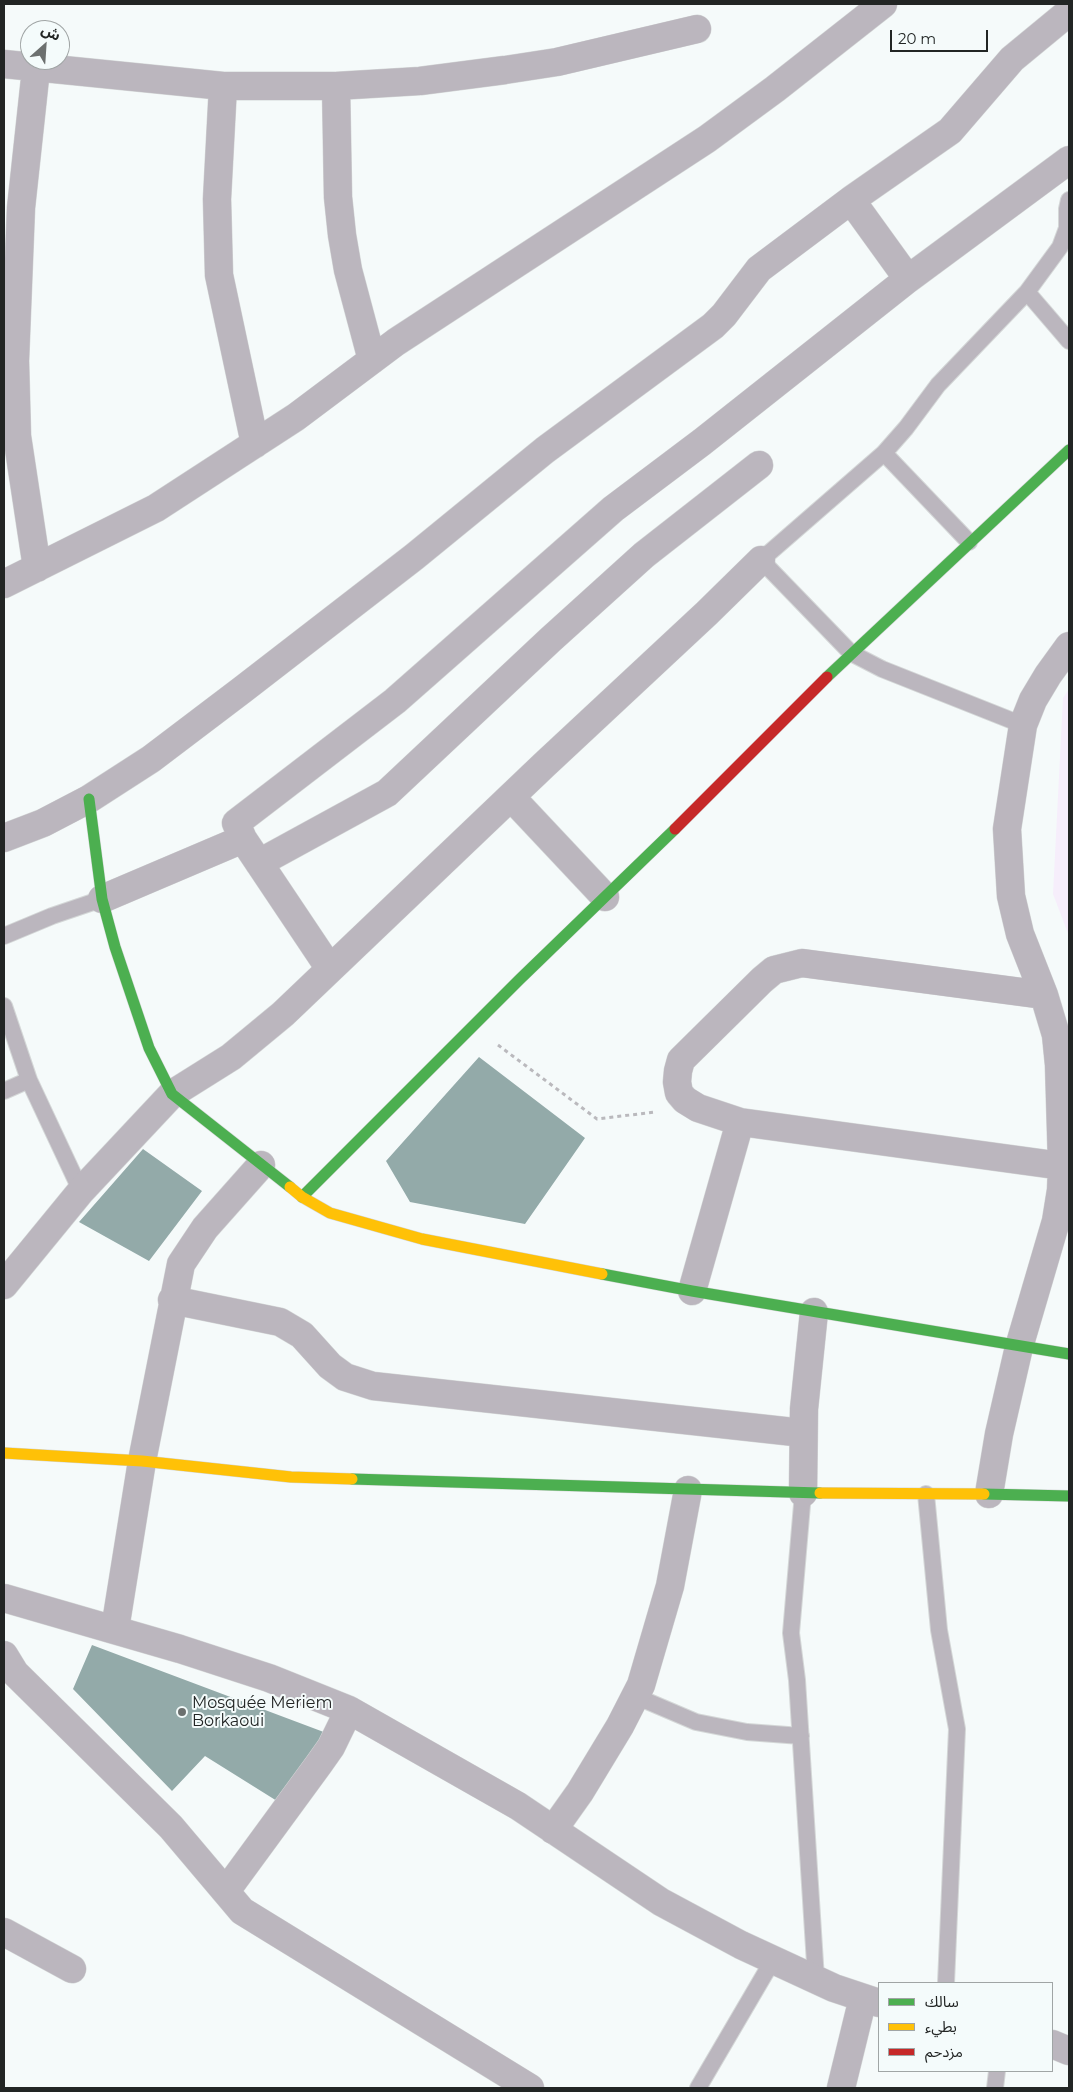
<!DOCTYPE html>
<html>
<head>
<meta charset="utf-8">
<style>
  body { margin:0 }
  #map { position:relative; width:1073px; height:2092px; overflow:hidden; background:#f5fafa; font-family:Montserrat,"Noto Sans Arabic",sans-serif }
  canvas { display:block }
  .frame { position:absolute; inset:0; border:5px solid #222524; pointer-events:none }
  .legend { position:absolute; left:878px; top:1982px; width:175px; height:90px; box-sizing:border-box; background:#f4fbfb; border:1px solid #a0a5a5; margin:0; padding:6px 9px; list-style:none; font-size:15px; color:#222524 }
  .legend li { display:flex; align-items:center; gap:10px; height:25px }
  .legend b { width:25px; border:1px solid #a0a5a5 }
  .north { position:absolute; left:20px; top:20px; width:50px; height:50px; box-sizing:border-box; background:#f4fbfb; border:1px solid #a0a5a5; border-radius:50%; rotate:26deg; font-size:14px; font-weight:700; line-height:20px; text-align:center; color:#222524 }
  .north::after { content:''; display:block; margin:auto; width:18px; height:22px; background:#6c706f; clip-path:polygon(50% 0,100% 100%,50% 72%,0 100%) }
  .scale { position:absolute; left:890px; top:30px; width:98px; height:22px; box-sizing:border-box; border:2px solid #222524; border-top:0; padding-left:6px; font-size:15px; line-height:18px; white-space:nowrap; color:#222524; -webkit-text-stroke:4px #f4fbfb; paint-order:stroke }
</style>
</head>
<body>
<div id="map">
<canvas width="1073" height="2092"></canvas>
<div class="frame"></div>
<ul class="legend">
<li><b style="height:6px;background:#4caf50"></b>سالك</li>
<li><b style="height:6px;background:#ffc107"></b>بطيء</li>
<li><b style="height:6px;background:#c62828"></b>مزدحم</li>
</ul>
<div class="north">ش</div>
<div class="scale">20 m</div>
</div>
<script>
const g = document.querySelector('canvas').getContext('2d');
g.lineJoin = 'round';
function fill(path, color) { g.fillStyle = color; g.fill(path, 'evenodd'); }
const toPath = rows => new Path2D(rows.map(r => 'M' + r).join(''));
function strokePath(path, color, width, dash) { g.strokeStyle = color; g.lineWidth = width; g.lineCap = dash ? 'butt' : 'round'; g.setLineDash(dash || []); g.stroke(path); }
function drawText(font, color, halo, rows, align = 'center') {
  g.font = font + ' Montserrat,sans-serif'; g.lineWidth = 4; g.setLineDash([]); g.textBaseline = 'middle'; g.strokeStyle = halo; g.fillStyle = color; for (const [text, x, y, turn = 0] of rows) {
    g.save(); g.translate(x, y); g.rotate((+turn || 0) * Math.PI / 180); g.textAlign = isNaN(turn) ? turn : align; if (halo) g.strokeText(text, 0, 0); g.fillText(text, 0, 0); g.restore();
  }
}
const green = toPath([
  [1069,689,1069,936,1053,894,1063,698]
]);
const building = toPath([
  [479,1057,585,1138,525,1224,410,1202,386,1161],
  [143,1149,202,1191,149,1261,79,1222],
  [92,1645,329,1734,277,1801,205,1756,172,1791,73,1689]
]);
const path = toPath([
  [498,1045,597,1119,655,1112]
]);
const lane = toPath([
  [1069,200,1067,209,1067,228,1060,247,1027,292,1069,341],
  [884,453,969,542],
  [1023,725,882,669,851,653,761,560,884,453,906,428,938,385,1027,292],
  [4,936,52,916,102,899],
  [4,1006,29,1080,81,1191],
  [4,1091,29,1080],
  [803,1493,791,1633,797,1680,816,1979],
  [926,1494,939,1630,957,1729,946,1983],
  [635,1696,696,1722,747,1732,801,1736],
  [698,2088,773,1960],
  [995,2088,997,2071]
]);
const street = toPath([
  [4,64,223,86,336,86,420,81,505,70,557,62,697,29],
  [36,69,21,208,15,361,17,436,37,568],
  [223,86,217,199,219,275,255,444],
  [336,86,338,197,342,235,348,270,372,360],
  [851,200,908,279],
  [4,584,156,508,296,417,396,342,707,139,775,89,883,4],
  [511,797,605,897],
  [4,838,43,823,89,799,151,759,242,690,414,557,545,450,713,326,724,315,759,269,851,200,950,131,1012,59,1069,12],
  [259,863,387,793,550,640,644,555,759,465],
  [102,899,243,839],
  [330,969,243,839,236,823,395,701,613,509,702,442,908,279,1069,160],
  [740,1122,698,1108,685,1100,679,1093,677,1082,678,1071,681,1060,762,980,774,970,802,963,1044,995],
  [4,1285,81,1191,172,1094,231,1057,283,1014,544,765,707,613,761,560],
  [692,1291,740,1122,1062,1166],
  [172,1300,280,1322,302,1335,330,1366,345,1377,373,1386,803,1433],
  [803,1493,804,1409,814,1312],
  [989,1494,999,1434,1019,1347,1056,1221,1061,1190,1062,1166,1059,1065,1056,1035,1044,995,1020,934,1011,896,1007,829,1023,725,1033,700,1048,675,1069,646],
  [4,1598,180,1649,269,1678,349,1710,518,1806,661,1902,741,1945,834,1988,879,2003],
  [115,1629,142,1461,181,1264,205,1228,261,1165],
  [4,1655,15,1673,171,1827,242,1911,530,2088],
  [553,1830,580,1792,620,1726,641,1685,670,1586,688,1490],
  [226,1891,319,1764,331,1747,349,1710],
  [4,1932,72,1969],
  [1052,2044,1069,2051],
  [841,2088,863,1998]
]);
const fast = toPath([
  [827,677,1069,450],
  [89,799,102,899,115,947,149,1048,172,1094,290,1187],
  [302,1197,519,980,675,829],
  [602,1274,692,1291,1069,1354],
  [352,1479,820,1493],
  [984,1494,1069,1496]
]);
const slow = toPath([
  [290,1187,302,1197,330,1213,422,1239,602,1274],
  [4,1453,142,1461,291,1477,352,1479],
  [820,1493,984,1494]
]);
const jam = toPath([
  [675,829,827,677]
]);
const markers = [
  [182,1712,5,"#6c706f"]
];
const poiNames = [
  ["Mosquée Meriem",192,1703],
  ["Borkaoui",192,1721]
];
fill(green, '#f6eefb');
fill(building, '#93aaa9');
strokePath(lane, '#d4d7d7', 18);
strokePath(street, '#d4d7d7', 29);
strokePath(fast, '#d4d7d7', 12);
strokePath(slow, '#d4d7d7', 12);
strokePath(jam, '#d4d7d7', 12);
strokePath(path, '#bab9bd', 3, [4, 4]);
strokePath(lane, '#bbb6be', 16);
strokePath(street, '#bbb6be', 28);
strokePath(fast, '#4caf50', 11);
strokePath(slow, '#ffc107', 11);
strokePath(jam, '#c62828', 11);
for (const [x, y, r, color] of markers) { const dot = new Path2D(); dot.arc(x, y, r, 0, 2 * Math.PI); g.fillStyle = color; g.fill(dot); strokePath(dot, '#f4fbfb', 2); }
drawText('16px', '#222524', '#f4fbfb', poiNames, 'left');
</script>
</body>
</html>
